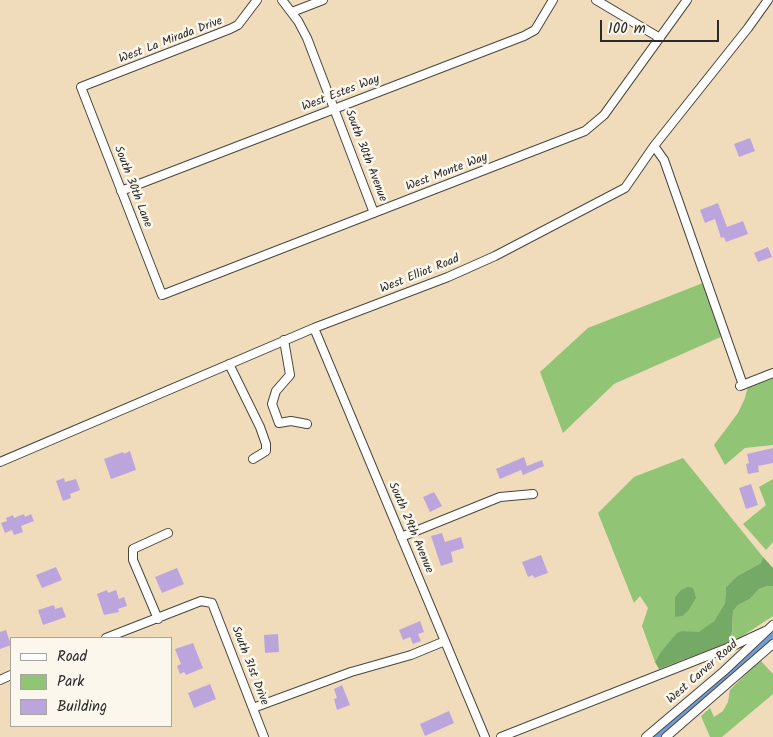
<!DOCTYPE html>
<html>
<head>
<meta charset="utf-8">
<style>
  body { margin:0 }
  #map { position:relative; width:773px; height:737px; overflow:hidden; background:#f0dcba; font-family:Kalam,sans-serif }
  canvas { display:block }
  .legend { position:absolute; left:10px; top:637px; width:162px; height:90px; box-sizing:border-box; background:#fbf7ec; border:1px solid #a8a59f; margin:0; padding:6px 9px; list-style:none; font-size:15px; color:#2b2b2b }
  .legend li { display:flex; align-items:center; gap:10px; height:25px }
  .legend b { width:25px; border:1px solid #a8a59f }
  .scale { position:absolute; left:600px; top:20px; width:119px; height:22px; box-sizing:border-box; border:2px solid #2b2b2b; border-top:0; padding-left:6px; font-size:15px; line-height:18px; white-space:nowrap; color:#2b2b2b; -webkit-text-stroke:4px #fbf7ec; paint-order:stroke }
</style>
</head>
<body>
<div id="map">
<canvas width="773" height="737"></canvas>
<ul class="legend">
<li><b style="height:6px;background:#fff"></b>Road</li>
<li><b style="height:14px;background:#91c475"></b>Park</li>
<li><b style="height:14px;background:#bca5dd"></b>Building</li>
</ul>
<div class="scale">100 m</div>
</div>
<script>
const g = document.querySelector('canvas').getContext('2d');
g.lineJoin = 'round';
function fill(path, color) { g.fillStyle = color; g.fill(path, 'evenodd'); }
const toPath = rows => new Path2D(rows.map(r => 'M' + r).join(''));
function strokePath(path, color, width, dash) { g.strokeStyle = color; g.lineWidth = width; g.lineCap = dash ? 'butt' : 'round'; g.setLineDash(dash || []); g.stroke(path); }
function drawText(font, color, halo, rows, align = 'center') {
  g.font = font + ' Kalam,sans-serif'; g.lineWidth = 5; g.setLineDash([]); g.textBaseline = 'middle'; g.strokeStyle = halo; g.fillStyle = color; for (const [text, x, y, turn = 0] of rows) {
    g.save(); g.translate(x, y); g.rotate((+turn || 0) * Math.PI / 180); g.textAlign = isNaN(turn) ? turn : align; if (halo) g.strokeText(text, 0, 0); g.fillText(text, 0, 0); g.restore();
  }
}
const green = toPath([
  [703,283,723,336,614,384,563,433,540,372,588,328],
  [773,377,773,445,745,448,725,465,714,445,738,413,745,398,748,386],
  [683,458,763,557,761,563,737,576,726,587,725,603,714,621,699,633,682,631,660,653,655,662,642,626,648,608,640,596,634,603,598,513,634,477],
  [773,479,773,542,766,550,743,524,766,505,759,487],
  [768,586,773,586,773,616,738,639,730,642,732,631,733,611,738,605,750,599,759,589],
  [760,660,773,674,773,694,722,737,710,737,701,716,710,708,714,717,723,711,728,702,730,690]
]);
const forest = toPath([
  [763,557,773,568,773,586,768,586,759,589,750,599,738,605,733,611,732,631,730,642,659,669,655,662,660,653,677,633,682,631,699,632,714,621,725,603,726,587,737,576,761,563],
  [688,587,693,588,696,598,688,611,682,616,675,617,675,597,681,590]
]);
const canal = toPath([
  [658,737,740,667,773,636]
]);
const building = toPath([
  [750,138,755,151,739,157,734,144],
  [718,203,727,227,743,221,748,234,726,242,724,237,721,238,715,219,705,223,700,210],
  [768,247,772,257,758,262,754,253],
  [773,448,773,463,758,466,759,472,748,474,746,464,749,463,747,454],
  [130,451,136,470,111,479,104,459,123,452,124,454],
  [524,457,527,466,542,460,544,466,523,475,521,470,500,479,496,469],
  [64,478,65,482,76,479,80,490,70,494,71,498,63,501,56,481],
  [751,484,758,505,746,509,739,488],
  [434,492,442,506,430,512,423,497],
  [24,514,25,517,31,514,34,521,21,526,23,532,14,535,12,530,5,533,1,523,7,521,6,518,13,515,14,518],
  [442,533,445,542,461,537,464,548,451,552,453,562,441,566,431,536],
  [541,555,548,573,534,578,533,575,528,577,522,562],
  [56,567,62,580,42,588,36,575],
  [177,568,184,584,162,593,155,577],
  [107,590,108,593,116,590,119,599,124,597,127,606,118,609,119,612,104,615,97,594],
  [54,605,55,609,62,607,66,617,43,625,38,610],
  [420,621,424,632,418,634,421,641,413,644,410,637,403,640,399,630],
  [6,630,11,645,0,649,0,632],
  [278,634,279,652,265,653,264,635],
  [193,643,203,668,186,675,184,672,180,674,177,666,181,664,175,649],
  [210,684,216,699,194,708,188,693],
  [342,685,350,705,337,710,334,699,337,698,334,689],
  [449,711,454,723,425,736,420,724]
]);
const minor = toPath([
  [257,0,238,25,230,29,81,87,162,295,585,131,604,115,687,0],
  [282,0,298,21,307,38,374,213],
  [596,0,660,38],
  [292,12,323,0],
  [654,146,664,160,743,385],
  [121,191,524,36,535,30,553,0],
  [314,328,485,737],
  [284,340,290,375,276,391,272,404,279,423,291,421,307,424],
  [229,364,260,427,266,444,266,451,253,459],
  [740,386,773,373],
  [0,462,314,328,448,277,495,256,625,188,654,146,748,28,768,0],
  [401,537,500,497,533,494],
  [158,619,133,560,133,549,168,533],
  [106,638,201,601,212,603,264,737],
  [0,680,11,675],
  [253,708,351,672,411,655,445,641],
  [501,737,735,645,765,631],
  [646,737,724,671,773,625],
  [666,737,773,644]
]);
const streetNames = [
  ["West La Mirada Drive",171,41,-21],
  ["West Estes Way",341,94,-21],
  ["South 30th Avenue",365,156,69],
  ["West Monte Way",447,173,-21],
  ["South 30th Lane",132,187,69],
  ["West Elliot Road",420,275,-22],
  ["South 29th Avenue",410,528,67],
  ["South 31st Drive",249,666,69],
  ["West Carver Road",703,673,-41]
];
fill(green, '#91c475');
fill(forest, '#74aa66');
strokePath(canal, '#6f9dd7', 9);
fill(building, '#bca5dd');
strokePath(minor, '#494640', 10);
strokePath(minor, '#fff', 8);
drawText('12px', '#2b2b2b', '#fbf7ec', streetNames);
</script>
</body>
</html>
